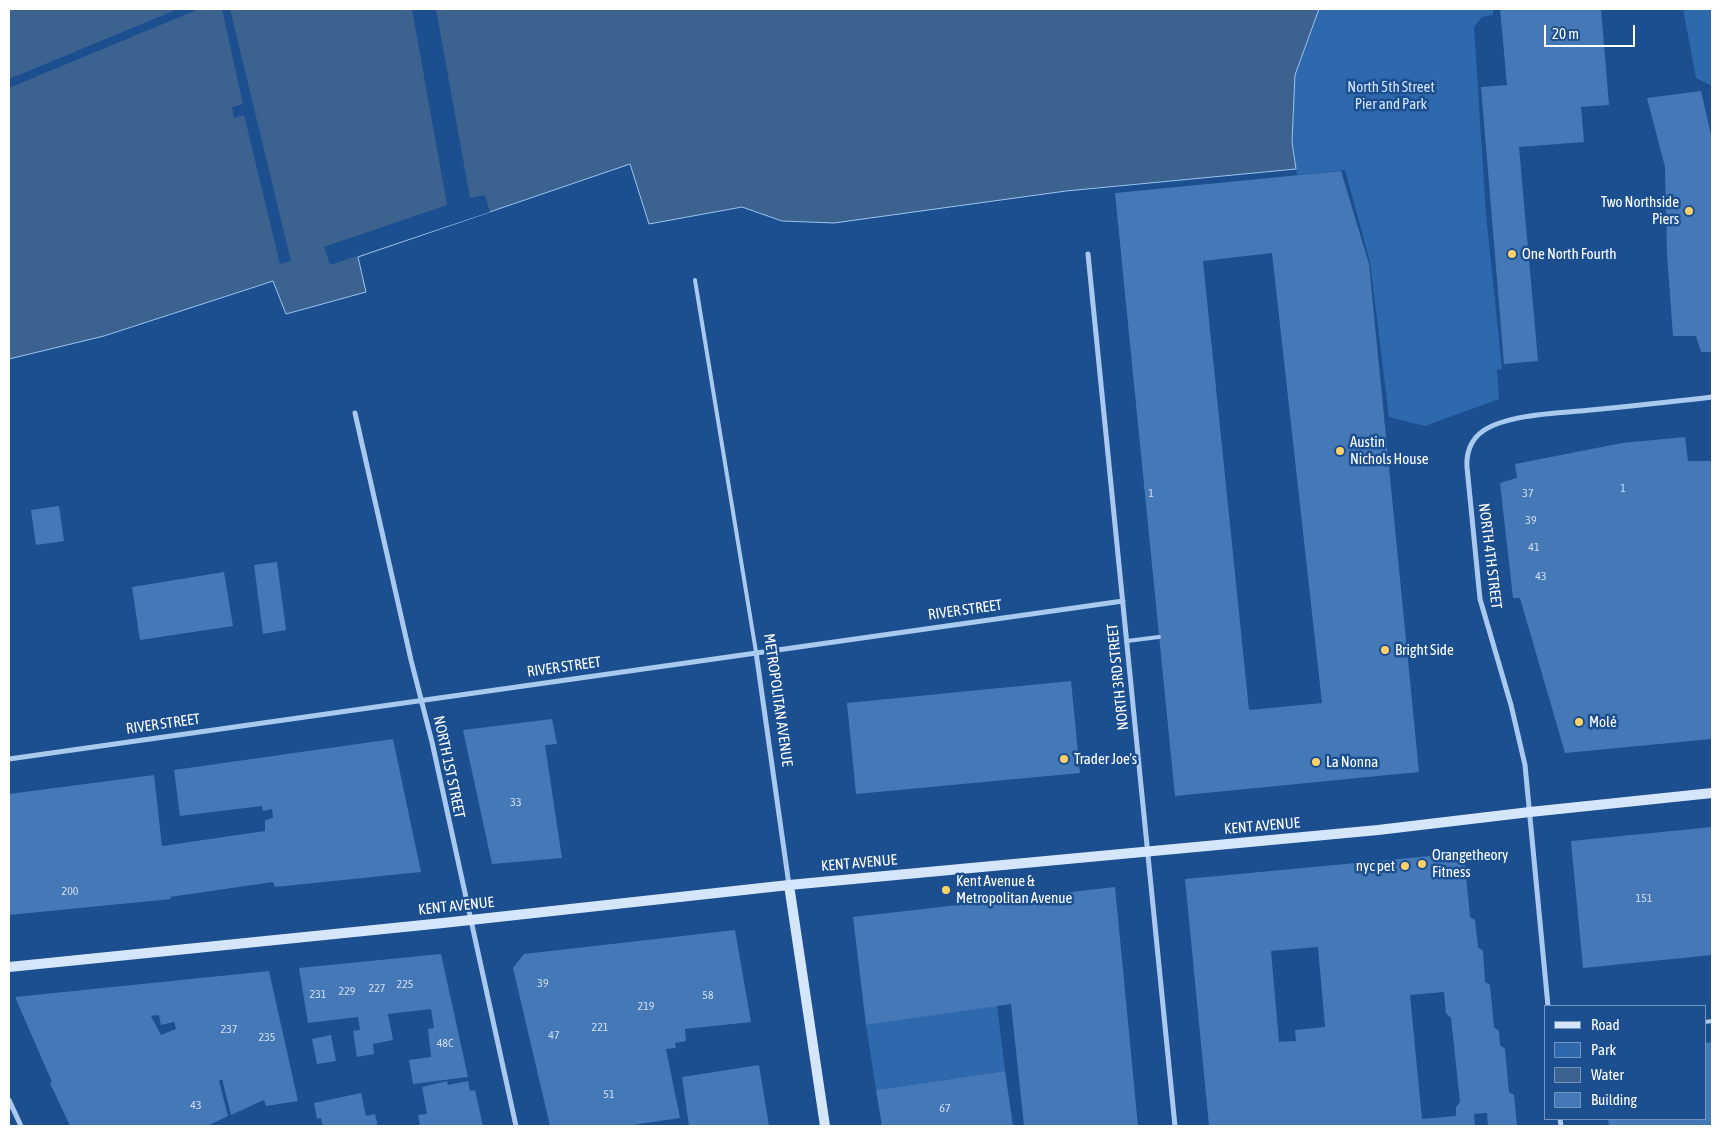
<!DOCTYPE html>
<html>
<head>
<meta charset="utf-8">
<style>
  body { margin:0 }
  #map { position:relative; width:1721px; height:1135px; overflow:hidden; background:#1b4f8f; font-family:"Asap Condensed",sans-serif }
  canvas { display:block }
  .frame { position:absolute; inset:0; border:10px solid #fff; pointer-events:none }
  .legend { position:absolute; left:1544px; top:1005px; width:162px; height:115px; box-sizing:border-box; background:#1b4f8f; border:1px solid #7695bc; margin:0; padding:6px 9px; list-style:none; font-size:15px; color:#fff }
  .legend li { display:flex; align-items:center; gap:10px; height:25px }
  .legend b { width:25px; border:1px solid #7695bc }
  .scale { position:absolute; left:1544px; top:25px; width:91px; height:22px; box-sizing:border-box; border:2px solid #fff; border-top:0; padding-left:6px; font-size:15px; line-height:18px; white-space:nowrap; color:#fff; -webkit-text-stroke:4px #1b4f8f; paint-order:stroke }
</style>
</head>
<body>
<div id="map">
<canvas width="1721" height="1135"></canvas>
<div class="frame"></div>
<ul class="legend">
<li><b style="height:6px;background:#d6e6fa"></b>Road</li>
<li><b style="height:14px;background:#2e69ad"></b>Park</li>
<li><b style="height:14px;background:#3c6290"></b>Water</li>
<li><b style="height:14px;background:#4478b7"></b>Building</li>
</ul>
<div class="scale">20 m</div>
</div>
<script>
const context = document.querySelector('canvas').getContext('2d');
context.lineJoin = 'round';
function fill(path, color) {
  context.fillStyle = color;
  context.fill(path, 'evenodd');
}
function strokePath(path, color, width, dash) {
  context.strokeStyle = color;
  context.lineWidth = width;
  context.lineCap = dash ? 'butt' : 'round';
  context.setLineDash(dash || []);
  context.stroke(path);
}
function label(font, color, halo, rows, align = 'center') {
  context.font = font + ' "Asap Condensed",sans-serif';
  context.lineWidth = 5;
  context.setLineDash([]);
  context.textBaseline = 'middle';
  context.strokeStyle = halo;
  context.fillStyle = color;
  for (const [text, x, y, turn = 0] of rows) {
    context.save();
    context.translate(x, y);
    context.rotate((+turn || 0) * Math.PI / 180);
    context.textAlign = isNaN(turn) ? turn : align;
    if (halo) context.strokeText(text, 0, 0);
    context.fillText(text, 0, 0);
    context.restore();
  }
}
fill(new Path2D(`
  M1319 9H1493V15L1482 17 1474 27 1486 214 1502 369 1497 370 1499 399 1425 426 1389 417 1370 262 1345 170 1297 175 1292 143 1295 75Z
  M1683 9H1712V86L1696 78Z
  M997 1005 1005 1071 876 1090 866 1025Z`), '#2e69ad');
const water = new Path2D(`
  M9 9H1319L1295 75 1292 142 1296 169 1066 191 834 223 782 221 742 207 649 224 630 164 358 257 366 292 286 314 273 281 104 336 9 359Z`);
fill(water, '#3c6290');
strokePath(water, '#9cc4f0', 1);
fill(new Path2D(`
  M178 9H199L9 88V79Z
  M222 9H230L291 261 280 264 244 115 234 118 232 107 243 104Z
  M412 9H436L470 198 485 195 490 212 330 265 324 247 447 205Z`), '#1b4f8f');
fill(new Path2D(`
  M1500 9H1601L1609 105 1581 107 1584 142 1519 147 1538 361 1504 364 1481 87 1507 85Z
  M1701 91 1712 139V352H1701L1696 336H1673L1667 254 1665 167 1647 98Z
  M1341 171 1369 264 1419 772 1175 796 1115 193ZM1272 253 1322 703 1249 710 1203 261Z
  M1685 437 1688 461H1712V739L1565 753 1520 598H1513L1500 483 1517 478 1515 464 1622 443Z
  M59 506 64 541 36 545 31 510Z
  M277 562 286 630 263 634 254 565Z
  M224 572 233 626 140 640 132 587Z
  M1071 681 1080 773 856 794 847 703Z
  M552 719 557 744 545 745 562 858 492 864 463 730Z
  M393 739 421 872 275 887 273 882 170 897 171 899 9 915V794L154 775 162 846 265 831V820L273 818 272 809 263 811 262 806 180 816 174 770Z
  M1712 827V955L1583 968 1571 841Z
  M1452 854 1465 865 1470 917 1475 920 1478 947 1483 951 1485 982 1490 985 1494 1027 1499 1031 1500 1045 1505 1049 1509 1092 1514 1095 1517 1126H1488L1487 1113 1474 1114 1475 1126H1209L1185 879ZM1318 947 1325 1027 1295 1030 1296 1041 1279 1042 1271 951ZM1444 992 1446 1013 1451 1018 1460 1102 1456 1107V1116L1422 1119 1410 995Z
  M1115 887 1138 1126H1024L1011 1004 866 1025 853 917Z
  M735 930 751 1022 685 1029 686 1041 675 1043 676 1048 666 1049 680 1118 626 1126H550L513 968 524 954Z
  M441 954 468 1077 413 1084 409 1060 431 1057 428 1029 434 1028 431 1009 388 1014 393 1040 373 1044 374 1054 357 1057 353 1031 360 1030 358 1017 308 1023 299 968Z
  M269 971 298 1101 266 1106 264 1100 231 1115 222 1079 219 1081 228 1116 207 1126H70L50 1083 52 1082 15 997ZM159 1015 161 1025 174 1022 176 1029 161 1035 151 1016Z
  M331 1035 336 1061 317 1064 312 1039Z
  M1712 1042V1126H1609L1608 1119H1705V1043Z
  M759 1065 769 1126H689L682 1077Z
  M1005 1071 1013 1126H882L876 1090Z
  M447 1081 448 1085 468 1081 470 1091 475 1090 483 1126H420L418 1115 427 1114 422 1087Z
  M361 1093 366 1116 375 1114 378 1126H323L321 1118 317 1119 314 1103Z`), '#4478b7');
strokePath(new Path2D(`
  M695 280 756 652
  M1127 641 1159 637
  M1705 1022 1712 1021`), '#a9c9ee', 4);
strokePath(new Path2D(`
  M1088 254 1175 1126
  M355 413 411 660 432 742 516 1126
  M756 652 789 885
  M9 759 1123 601
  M1548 1006 1525 765 1511 705 1480 599 1467 467C1466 453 1471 439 1483 431 1507 414 1561 413 1591 410 1631 406 1672 402 1712 397
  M9 1100 21 1126
  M1560 1119 1561 1126`), '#a9c9ee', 5);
strokePath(new Path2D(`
  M789 885 825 1126
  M9 967 443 923 789 885 1378 830 1530 812 1712 793`), '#d6e6fa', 10);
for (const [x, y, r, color] of [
  [1689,211,5,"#ffd166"],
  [1512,254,5,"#ffd166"],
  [1340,451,5,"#ffd166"],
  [1385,650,5,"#ffd166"],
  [1579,722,5,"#ffd166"],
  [1064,759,5,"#ffd166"],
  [1316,762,5,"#ffd166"],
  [1422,864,5,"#ffd166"],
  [1405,866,5,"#ffd166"],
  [946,890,5,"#ffd166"]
]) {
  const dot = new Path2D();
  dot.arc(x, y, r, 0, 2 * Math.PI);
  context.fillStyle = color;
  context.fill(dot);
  strokePath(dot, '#1b4f8f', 2);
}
label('12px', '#d0dded', null, [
  ["1",1623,488],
  ["1",1151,493],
  ["37",1528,493],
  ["39",1531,520],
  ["41",1534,547],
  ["43",1541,576],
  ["33",516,802],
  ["200",70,891],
  ["151",1644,898],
  ["39",543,983],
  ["225",405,984],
  ["227",377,988],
  ["229",347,991],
  ["231",318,994],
  ["58",708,995],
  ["219",646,1006],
  ["221",600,1027],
  ["237",229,1029],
  ["47",554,1035],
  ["235",267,1037],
  ["48C",445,1043],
  ["51",609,1094],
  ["43",196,1105],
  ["67",945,1108]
]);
label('15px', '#cfe3fa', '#1b4f8f', [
  ["North 5th Street",1391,87],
  ["Pier and Park",1391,104]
]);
label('15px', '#fff', '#1b4f8f', [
  ["Two Northside",1679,202,"right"],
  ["Piers",1679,219,"right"],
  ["One North Fourth",1522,254],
  ["Austin",1350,442],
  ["Nichols House",1350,459],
  ["Bright Side",1395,650],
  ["Molé",1589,722],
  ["Trader Joe's",1074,759],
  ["La Nonna",1326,762],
  ["Orangetheory",1432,855],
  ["Fitness",1432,872],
  ["nyc pet",1395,866,"right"],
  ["Kent Avenue &",956,881],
  ["Metropolitan Avenue",956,898]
], 'left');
label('15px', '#fff', '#1b4f8f', [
  ["NORTH 4TH STREET",1490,556,83],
  ["RIVER STREET",965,610,-8],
  ["RIVER STREET",564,667,-8],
  ["NORTH 3RD STREET",1118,677,-96],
  ["METROPOLITAN AVENUE",778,700,82],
  ["RIVER STREET",163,724,-8],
  ["NORTH 1ST STREET",449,767,78],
  ["KENT AVENUE",1262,826,-5],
  ["KENT AVENUE",859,863,-5],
  ["KENT AVENUE",456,906,-6]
]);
</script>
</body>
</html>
